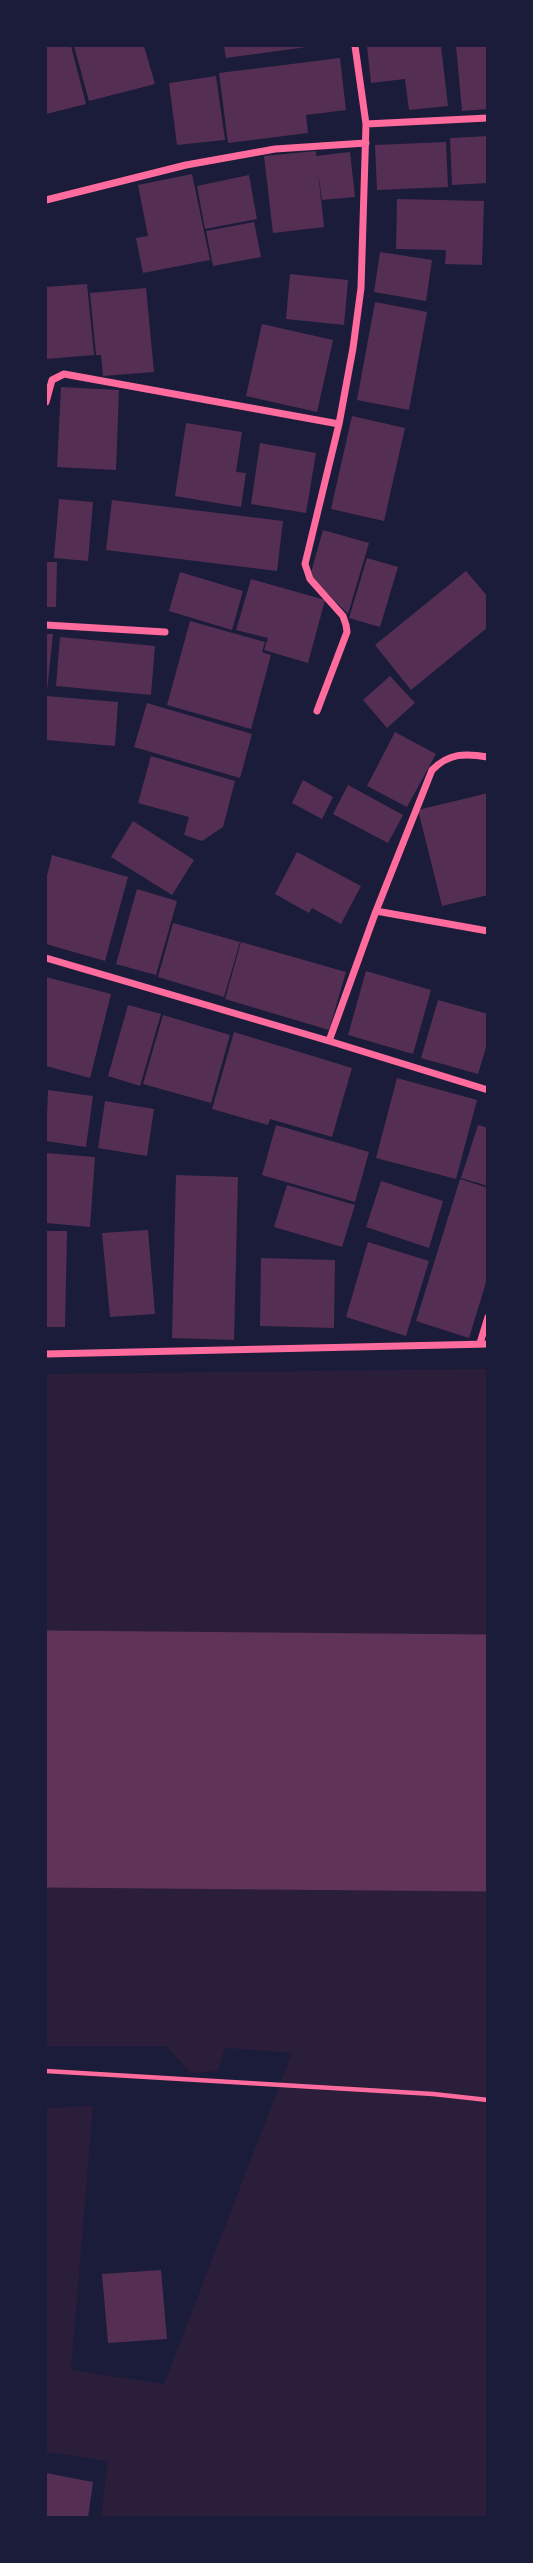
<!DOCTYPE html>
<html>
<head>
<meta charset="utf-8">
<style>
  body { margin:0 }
  #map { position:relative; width:533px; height:2563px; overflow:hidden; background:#1b1b3a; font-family:"Exo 2",sans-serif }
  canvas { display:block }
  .frame { position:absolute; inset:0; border:47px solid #1b1b3a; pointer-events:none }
</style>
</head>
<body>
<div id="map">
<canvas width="533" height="2563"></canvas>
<div class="frame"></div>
</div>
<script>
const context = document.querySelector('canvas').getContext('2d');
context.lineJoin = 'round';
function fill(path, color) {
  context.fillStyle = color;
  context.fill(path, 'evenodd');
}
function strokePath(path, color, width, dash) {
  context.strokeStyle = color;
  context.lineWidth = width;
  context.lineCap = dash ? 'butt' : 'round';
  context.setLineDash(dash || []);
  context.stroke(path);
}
fill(new Path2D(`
  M487 1369V1695L46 1691V1374Z
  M46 1825 487 1829V2517H101L108 2461 46 2452V2108L93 2106 71 2370 164 2384 292 2053 225 2048 218 2071 191 2073 166 2046H46Z`), '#2a1e3b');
strokePath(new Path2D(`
  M46 1759 488 1763`), '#603358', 257);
fill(new Path2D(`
  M46 46H71L86 104 46 114Z
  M74 46H144L155 84 89 101Z
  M224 46H307V47L226 58Z
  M367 46H441L448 106 409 110 405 79 371 83Z
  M456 46H488V109L462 111Z
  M340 58 346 110 306 115 308 133 228 143 219 73Z
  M216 76 225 140 177 145 169 83Z
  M488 136V183L452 185 450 138Z
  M446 142 448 187 377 190 375 145Z
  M316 151V156L350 152 355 197 322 200 318 172 324 227 273 233 264 156Z
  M192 174 210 260 143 273 136 238 148 236 138 185Z
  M249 175 257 219 205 229 197 186Z
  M397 199 484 201 482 265 445 264 446 250 396 249Z
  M254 222 261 257 213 266 206 231Z
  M380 252 432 260 426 301 374 292Z
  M290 274 348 280 344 325 286 319Z
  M87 284 94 355 46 359V287Z
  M146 288 154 372 103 376 101 355H96L90 293Z
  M375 302 427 312 409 410 357 400Z
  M262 324 333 340 317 412 246 396Z
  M61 387 119 390 116 470 57 467Z
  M352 416 405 428 384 521 331 509Z
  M186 423 242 432 236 472 246 473 241 507 175 496Z
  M260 443 316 453 306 513 251 504Z
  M59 499 93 502 88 561 54 558Z
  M112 500 283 521 277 571 106 550Z
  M323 530 369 543 348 614 310 576Z
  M367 558 398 567 380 627 349 618Z
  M46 562H57L56 607H46Z
  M466 571 488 597V627L411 690 375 645Z
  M180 572 243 591 232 630 169 611Z
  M251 579 325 600 308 663 264 650 268 638 236 630Z
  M190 621 265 642 262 652 271 655 251 729 167 705Z
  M46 634H53L47 691H46Z
  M60 637 155 646 151 695 56 686Z
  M390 676 415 703 387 728 363 700Z
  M46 696 118 702 115 746 46 740Z
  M147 703 252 734 240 778 134 747Z
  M395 732 436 754 407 807 367 786Z
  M151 756 235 781 223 827 202 841 184 835 189 817 138 803Z
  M303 780 333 797 322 819 292 803Z
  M348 785 403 815 388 843 333 814Z
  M488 793V895L442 906 418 810Z
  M133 821 194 860 172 895 111 857Z
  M297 852 361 886 341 924 312 908 309 913 275 894Z
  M52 855 128 877 105 961 46 944V880Z
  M137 889 177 901 156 975 116 964Z
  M173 923 240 942 224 997 158 977Z
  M241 942 346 972 329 1030 225 999Z
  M366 971 431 990 413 1054 348 1035Z
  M46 977 111 994 90 1078 46 1066Z
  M438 1000 488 1014V1041L478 1074 421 1058Z
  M128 1005 161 1014 140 1086 108 1076Z
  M163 1015 230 1035 211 1103 143 1084Z
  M234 1032 352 1068 332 1137 270 1119 268 1125 212 1109Z
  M397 1078 477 1100 456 1179 376 1158Z
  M48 1090 93 1096 86 1147 46 1141Z
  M105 1101 154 1109 147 1156 98 1148Z
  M276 1125 369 1152 355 1202 262 1175Z
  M478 1125 488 1128V1186L461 1178Z
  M46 1153 95 1157 90 1227 46 1223Z
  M176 1175 238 1177 234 1340 172 1338Z
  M460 1179 488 1188V1276L469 1338 416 1321Z
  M381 1181 443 1201 429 1248 366 1227Z
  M287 1185 355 1205 342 1247 274 1227Z
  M148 1230 155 1314 110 1317 102 1233Z
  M46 1231H67L65 1327H46Z
  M368 1242 429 1261 406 1336 346 1317Z
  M261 1258 335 1260 334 1328 260 1326Z
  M161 2270 167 2339 108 2343 102 2274Z
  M46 2473 93 2482 88 2518H46Z`), '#542f53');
strokePath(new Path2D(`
  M46 2071 433 2094 488 2100`), '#ff6b9d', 4.5);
strokePath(new Path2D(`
  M366 124 488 118
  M46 200 186 165 275 149 366 143
  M46 402 52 380 64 374 339 424
  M46 625 165 632
  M317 711 347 632 346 625 343 616 310 579 305 564 339 424 353 348 361 288 366 124 355 46
  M376 911 488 931
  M46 958 329 1041 488 1090
  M329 1041 376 911 432 770C449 753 465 753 488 757
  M480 1343 488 1317
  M46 1354 488 1344`), '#ff6b9d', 7);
</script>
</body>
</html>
